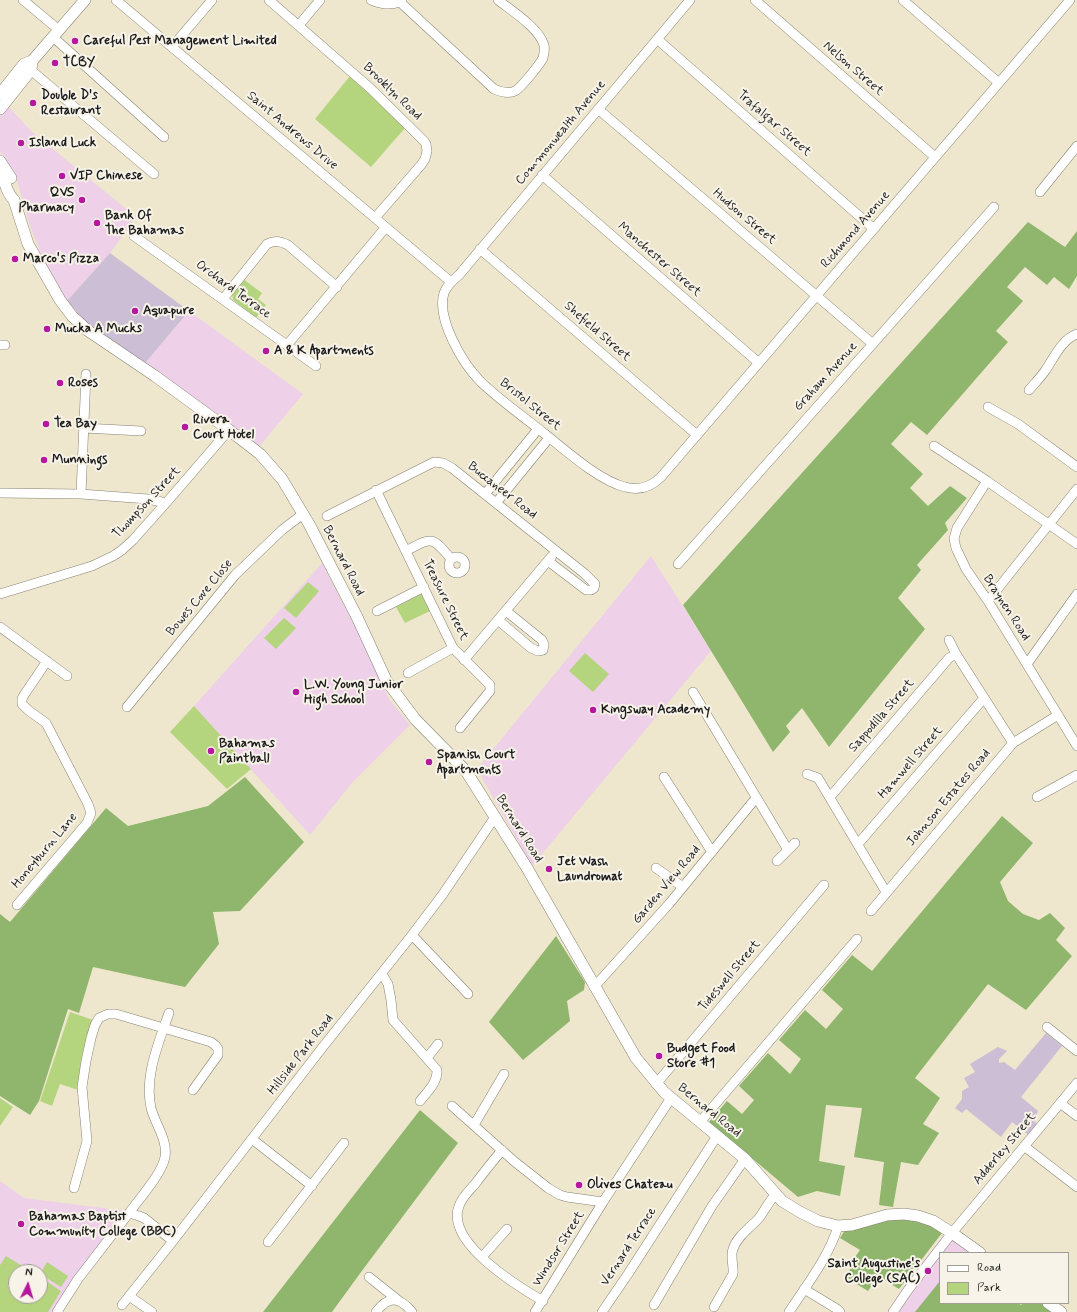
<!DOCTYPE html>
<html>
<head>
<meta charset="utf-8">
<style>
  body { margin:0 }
  #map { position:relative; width:1077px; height:1312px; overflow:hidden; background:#eee7cd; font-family:Mynerve,sans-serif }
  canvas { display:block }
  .legend { position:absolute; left:939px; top:1252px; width:130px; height:52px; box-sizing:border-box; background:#f7f3e8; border:1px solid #9f9d96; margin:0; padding:5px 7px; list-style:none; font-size:12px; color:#1c1c1c }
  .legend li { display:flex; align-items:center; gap:8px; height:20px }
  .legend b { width:20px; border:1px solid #9f9d96 }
  .north { position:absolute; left:8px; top:1264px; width:40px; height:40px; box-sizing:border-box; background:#f7f3e8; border:1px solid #9f9d96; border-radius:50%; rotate:5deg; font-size:11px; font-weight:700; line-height:16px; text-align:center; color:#1c1c1c }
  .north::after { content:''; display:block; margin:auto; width:14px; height:18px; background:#b5179e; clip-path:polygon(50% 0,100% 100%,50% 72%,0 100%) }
</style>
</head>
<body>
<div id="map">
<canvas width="1077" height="1312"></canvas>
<ul class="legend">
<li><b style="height:5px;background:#fff"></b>Road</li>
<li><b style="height:11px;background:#b4d57d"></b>Park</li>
</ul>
<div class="north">N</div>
</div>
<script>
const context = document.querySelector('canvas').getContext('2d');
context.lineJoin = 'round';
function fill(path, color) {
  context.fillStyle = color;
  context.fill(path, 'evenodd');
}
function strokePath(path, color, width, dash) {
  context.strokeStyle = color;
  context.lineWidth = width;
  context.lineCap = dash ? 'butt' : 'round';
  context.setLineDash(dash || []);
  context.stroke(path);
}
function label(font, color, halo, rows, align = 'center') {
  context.font = font + ' Mynerve,sans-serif';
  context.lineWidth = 4;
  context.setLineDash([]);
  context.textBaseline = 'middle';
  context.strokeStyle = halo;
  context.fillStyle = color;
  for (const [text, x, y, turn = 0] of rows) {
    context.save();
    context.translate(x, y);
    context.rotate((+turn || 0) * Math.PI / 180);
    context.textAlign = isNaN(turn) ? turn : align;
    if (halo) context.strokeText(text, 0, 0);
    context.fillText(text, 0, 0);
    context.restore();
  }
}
fill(new Path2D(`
  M8 106 31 131 136 217 110 253 67 301 42 257 29 223 15 174 5 158 0 152V116Z
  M189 311 303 394 259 447 145 363Z
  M651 556 711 651 532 866 477 769Z
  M322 563 364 644 389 699 410 725 352 783 310 835 194 706Z
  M0 1181 24 1198 126 1211 53 1312H0ZM16 1272H40V1296H16Z
  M945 1233 971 1253H940V1303L943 1312H888L902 1289Z`), '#eed0e8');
fill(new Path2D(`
  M110 253 189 311 145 363 89 325 67 301Z
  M1046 1033 1062 1046 1021 1097 1038 1111 1034 1121 1038 1125 1030 1136 1012 1122 1001 1137 966 1109 962 1113 955 1108 962 1099V1091L969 1087 964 1078 975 1072 970 1064 998 1047 1007 1051 999 1059V1063L1004 1062 1015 1070Z`), '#ccbed4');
fill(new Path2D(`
  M350 76 405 128 371 167 315 119Z
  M243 279 262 293 258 299 266 305 256 318 233 300 232 293Z
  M308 582 319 591 296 618 284 608Z
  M421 594 430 611 405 623 396 607Z
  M284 618 296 628 276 649 264 638Z
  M585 653 609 674 593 692 569 671Z
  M194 706 251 769 227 789 170 732Z
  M70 1012 93 1020C84 1042 79 1066 78 1090L60 1084 52 1106 40 1101Z
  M0 1098 13 1107 0 1126Z
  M6 1256 32 1272H16V1296H40V1277L61 1291 48 1312H0V1265Z
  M47 1262 68 1276 61 1287 40 1274Z`), '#b4d57d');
fill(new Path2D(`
  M1028 222 1065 247 1077 231V276L1069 289 1054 277 1047 285 1025 267 1007 287 1023 301 996 331 1008 342 927 435 911 422 891 444 923 474 910 488 928 506 950 486 967 498 945 523 948 530 917 565 921 570 898 598 925 629 829 747 802 708 786 726 790 732 773 752 683 605Z
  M245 777 304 842 240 911 213 912 219 944 185 987 93 967 79 1013 68 1009 39 1101 30 1115 0 1096V914L10 922 106 808 128 826 208 806Z
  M1002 816 1033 843 1000 882 1008 901 1023 914 1039 920 1050 913 1065 928 1056 940 1072 956 1026 1010 988 984 915 1078 940 1098 923 1124 939 1133 918 1165 901 1162 893 1207 879 1205 884 1162 854 1157 862 1108 826 1105 819 1161 845 1166 840 1196 817 1191 798 1197 709 1122 727 1101 742 1114 754 1100 739 1086 768 1053 790 1074 801 1059 779 1040 805 1010 826 1029 843 1009 822 990 852 955 872 971Z
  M556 936 585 982 584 990 567 1001 570 1021 523 1060 489 1022Z
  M420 1110 458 1143 364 1268 332 1312H263Z
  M911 1219 927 1223 942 1233 899 1289 878 1276 868 1291 845 1277 855 1262 853 1260 860 1250 840 1238 845 1230 886 1220Z
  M940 1281V1303H1018L1021 1305 1023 1303H1041L1053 1312H915Z`), '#8fb66c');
const minor = new Path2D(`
  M23 0 59 30
  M116 0 451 282
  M269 0 370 88 424 141 426 144 427 151 425 159 421 165 375 218
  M371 0C381 4 393 7 402 0
  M690 0 459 275C453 280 447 285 444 293 436 319 463 364 481 382 501 401 524 417 545 434 566 451 600 481 625 487 639 491 651 487 661 477L1070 0
  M755 0 935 157
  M903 0 999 83
  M400 2 494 89C501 92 509 94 515 91 521 88 540 64 543 58 544 54 545 49 544 45 539 28 512 11 498 0
  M299 25 320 0
  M53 37 164 137
  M657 39 874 229
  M172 47 212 0
  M26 66 154 174
  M598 109 873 344
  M542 175 759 363
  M1040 192 1077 146
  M134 236 316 366
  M480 249 697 435
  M223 299 267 244C275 240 280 241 288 245L337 287
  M0 345H5
  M287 345 386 227
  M1029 390C1034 384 1040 378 1045 371 1054 358 1061 340 1077 334
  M988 407 1018 424 1077 467
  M84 428 141 431
  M934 446 987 481 1077 544
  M987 481 957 528 954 539 956 548 966 569 988 601 1077 746
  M376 490 453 648 490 685V691L460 728
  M0 493 81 494 148 499 166 503
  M81 494 86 374
  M485 494 538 429
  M496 503 549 438
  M327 516 434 462 443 463 452 468 585 574 595 584 594 588 591 590H586L548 561
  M406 551C432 537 432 536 451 559
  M449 565a8 8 0 1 1 16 0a8 8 0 1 1-16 0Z
  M678 564 994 207
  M0 594 92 566 113 556 122 550 133 540 166 503 229 430
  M988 601 1077 489
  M377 611 424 587
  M498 620 531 648 538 651 543 650 544 645 542 640 506 611
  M0 627 67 676
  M949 640 956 654 1013 743
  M464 660 552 556
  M1027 664 1077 594
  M408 673 453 648
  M693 692 788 850
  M127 707 235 575 282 530 303 514
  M807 774 818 778 886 892
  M664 777 712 852
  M830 797 949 658 956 654
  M1037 797 1077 775
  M858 844 984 698
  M777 861 795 843
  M656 868 683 887
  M17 905 87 823 91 813 88 804 46 723 28 710 22 704V699L24 695 47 661
  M871 911 1013 743 1058 715
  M412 935 468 994
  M382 974 388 984 391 1000 393 1020 437 1070C438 1082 427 1092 420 1101
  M594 987 669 904 756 798
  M1047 1027 1077 1051
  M427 1058 438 1044
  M656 1084 824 885
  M1060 1103 1077 1116
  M452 1106 515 1162 548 1188 560 1195 567 1197 603 1202
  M700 1122 857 939
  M474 1125 504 1074
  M252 1139 312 1186
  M1024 1146 1077 1187
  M502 1150C493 1161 484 1172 475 1184 469 1191 462 1197 459 1206 445 1242 517 1286 543 1301
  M74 1188 87 1141 82 1087 86 1061 91 1038 95 1025 99 1018 108 1014H116L211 1042 216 1046 218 1049V1055L193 1090
  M129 1213C139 1199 162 1174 165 1157 168 1140 155 1124 151 1108 144 1076 159 1042 169 1013
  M268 1242 344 1143
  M482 1257 507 1229
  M369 1277 399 1301
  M804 1289 837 1309 840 1312
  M129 1296 152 1312
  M122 1305 173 1241 322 1048 412 935 443 894 495 817
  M654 1305 712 1206 745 1159
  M714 1307 733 1274C734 1266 730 1256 733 1249 737 1236 751 1227 759 1218 765 1210 769 1201 776 1194
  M57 1312 78 1279 129 1213 139 1216 144 1218 173 1241
  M376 1312C388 1296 399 1296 412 1312
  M535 1312 603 1202 671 1098
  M602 1312 628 1274 717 1136
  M789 1312C806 1286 830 1255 838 1226
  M893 1312 908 1290 952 1233 1077 1083`);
const major = new Path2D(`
  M0 94 24 64 32 61 85 0
  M0 109 31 70 32 61
  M0 161 11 178
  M0 173C6 182 6 193 14 200L28 244 60 300 72 316 87 330 155 376 229 430 260 454 282 479 309 524 357 617 386 680 415 719 466 771 527 868 636 1058 664 1092 745 1159 782 1201 800 1212 818 1221 838 1226 852 1225 887 1215 904 1214 918 1216 933 1221 952 1233 980 1253
  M1048 1303 1061 1312`);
strokePath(minor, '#858274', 10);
strokePath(major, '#858274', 12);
strokePath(minor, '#fff', 9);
strokePath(major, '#fff', 11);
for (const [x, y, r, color] of [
  [75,41,4,"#b5179e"],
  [55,63,4,"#b5179e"],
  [33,103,4,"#b5179e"],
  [21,143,4,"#b5179e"],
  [62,176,4,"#b5179e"],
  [82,200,4,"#b5179e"],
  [97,223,4,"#b5179e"],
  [15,259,4,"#b5179e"],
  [135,311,4,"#b5179e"],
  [47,329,4,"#b5179e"],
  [266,351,4,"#b5179e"],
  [60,383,4,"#b5179e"],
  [46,424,4,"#b5179e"],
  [185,427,4,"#b5179e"],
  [44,460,4,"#b5179e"],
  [296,692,4,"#b5179e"],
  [593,710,4,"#b5179e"],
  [211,751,4,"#b5179e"],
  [429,762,4,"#b5179e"],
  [549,869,4,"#b5179e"],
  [659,1056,4,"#b5179e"],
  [579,1185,4,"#b5179e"],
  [21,1224,4,"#b5179e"],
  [928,1271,4,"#b5179e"]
]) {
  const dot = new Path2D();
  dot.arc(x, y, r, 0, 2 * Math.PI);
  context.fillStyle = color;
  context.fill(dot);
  strokePath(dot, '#f7f3e8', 1.5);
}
label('bold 13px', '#1c1c1c', '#f7f3e8', [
  ["Careful Pest Management Limited",83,41],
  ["TCBY",63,63],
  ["Double D's",41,96],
  ["Restaurant",41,111],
  ["Island Luck",29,143],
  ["VIP Chinese",70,176],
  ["QVS",74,193,"right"],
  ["Pharmacy",74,208,"right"],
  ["Bank Of",105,216],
  ["The Bahamas",105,231],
  ["Marco's Pizza",23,259],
  ["Aquapure",143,311],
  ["Mucka A Mucks",55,329],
  ["A & K Apartments",274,351],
  ["Roses",68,383],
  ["Rivera",193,420],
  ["Court Hotel",193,435],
  ["Tea Bay",54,424],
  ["Munnings",52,460],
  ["L.W. Young Junior",304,685],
  ["High School",304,700],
  ["Kingsway Academy",601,710],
  ["Bahamas",219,744],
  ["Paintball",219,759],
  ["Spanish Court",437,755],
  ["Apartments",437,770],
  ["Jet Wash",557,862],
  ["Laundromat",557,877],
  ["Budget Food",667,1049],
  ["Store #1",667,1064],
  ["Olives Chateau",587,1185],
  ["Bahamas Baptist",29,1217],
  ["Community College (BBC)",29,1232],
  ["Saint Augustine's",920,1264,"right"],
  ["College (SAC)",920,1279,"right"]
], 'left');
label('13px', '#1c1c1c', '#f7f3e8', [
  ["Nelson Street",853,69,41],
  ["Brooklyn Road",392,92,44],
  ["Trafalgar Street",774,124,41],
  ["Saint Andrews Drive",292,131,40],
  ["Commonwealth Avenue",561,133,-50],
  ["Hudson Street",744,217,40],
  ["Richmond Avenue",856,230,-49],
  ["Manchester Street",659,260,41],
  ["Orchard Terrace",233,290,36],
  ["Shefield Street",597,332,41],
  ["Graham Avenue",826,377,-48],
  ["Bristol Street",530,405,39],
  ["Buccaneer Road",502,491,38],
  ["Thompson Street",147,503,-47],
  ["Bernard Road",343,561,63],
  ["Bowes Cove Close",200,598,-50],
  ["Treasure Street",445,600,64],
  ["Braynen Road",1006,608,57],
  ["Sappodilla Street",882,716,-49],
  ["Hamwell Street",911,763,-49],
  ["Johnson Estates Road",949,798,-50],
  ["Bernard Road",519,829,58],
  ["Honeyburn Lane",45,851,-50],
  ["Garden View Road",667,885,-50],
  ["Tideswell Street",730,976,-50],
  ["Hillside Park Road",301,1055,-52],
  ["Bernard Road",709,1111,39],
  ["Adderley Street",1005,1149,-50],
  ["Vernard Terrace",629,1247,-57],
  ["Windsor Street",559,1249,-58]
]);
</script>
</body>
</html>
